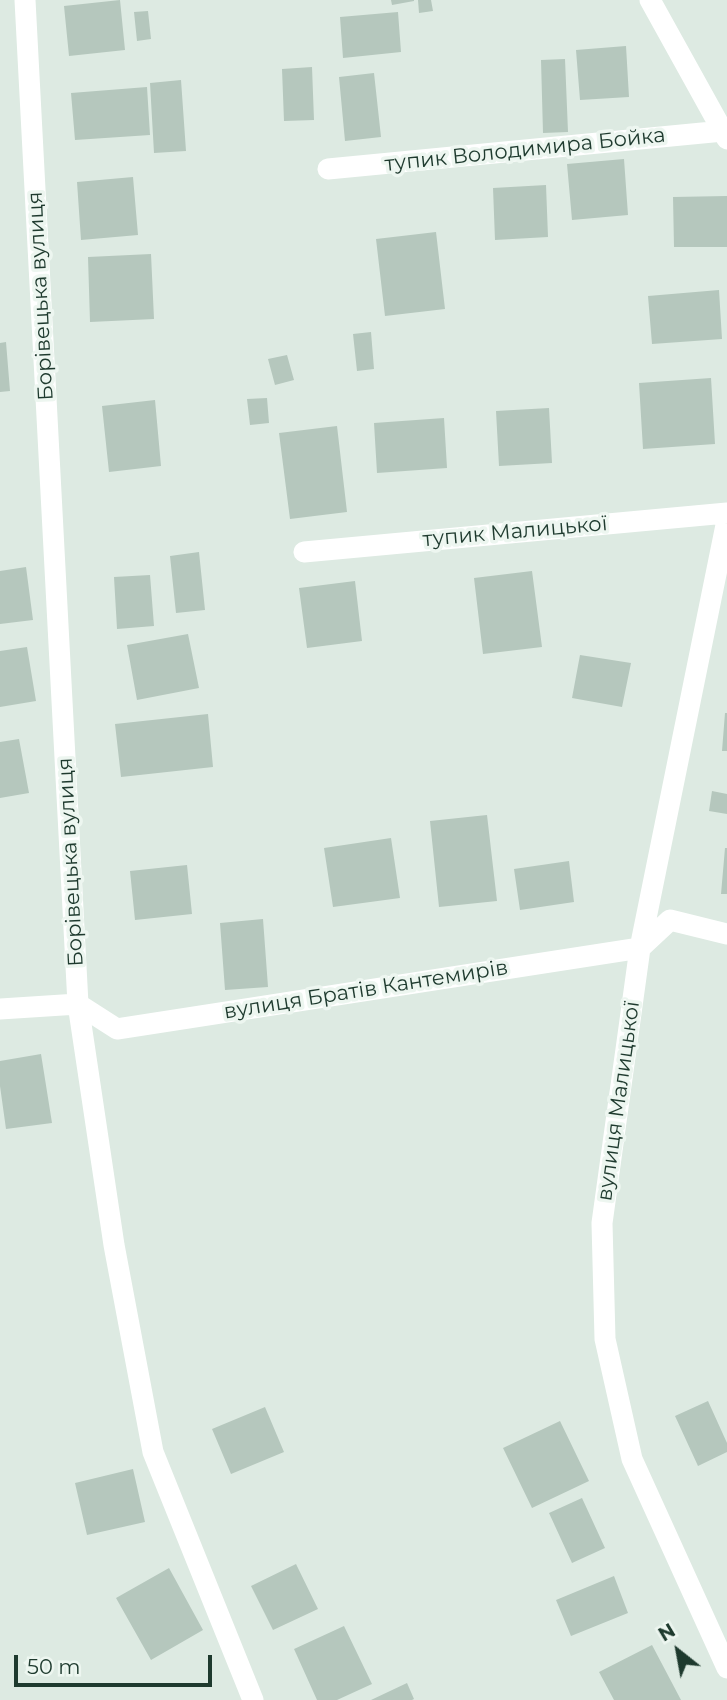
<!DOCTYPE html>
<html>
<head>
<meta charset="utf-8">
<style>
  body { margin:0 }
  #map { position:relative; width:727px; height:1700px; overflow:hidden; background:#ddeae2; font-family:Montserrat,sans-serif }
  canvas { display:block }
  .north { position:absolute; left:643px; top:1616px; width:70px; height:70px; -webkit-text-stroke:5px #edf6f0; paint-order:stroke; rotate:329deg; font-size:19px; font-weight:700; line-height:28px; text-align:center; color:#1e3a2e }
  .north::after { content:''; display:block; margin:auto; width:24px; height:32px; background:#1e3a2e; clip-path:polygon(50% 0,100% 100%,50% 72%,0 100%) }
  .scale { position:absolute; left:14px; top:1655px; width:198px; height:32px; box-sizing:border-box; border:4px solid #1e3a2e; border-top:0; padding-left:9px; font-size:21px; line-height:24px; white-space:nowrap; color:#1e3a2e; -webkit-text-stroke:5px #edf6f0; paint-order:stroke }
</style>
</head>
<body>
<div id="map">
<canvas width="727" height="1700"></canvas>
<div class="north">N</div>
<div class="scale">50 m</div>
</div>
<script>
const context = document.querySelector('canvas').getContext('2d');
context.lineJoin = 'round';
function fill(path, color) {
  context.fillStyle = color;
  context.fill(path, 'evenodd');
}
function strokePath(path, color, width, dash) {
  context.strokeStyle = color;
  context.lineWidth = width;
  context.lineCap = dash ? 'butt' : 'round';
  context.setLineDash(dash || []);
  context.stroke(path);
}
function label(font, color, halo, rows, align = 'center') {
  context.font = font + ' Montserrat,sans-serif';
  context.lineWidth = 7;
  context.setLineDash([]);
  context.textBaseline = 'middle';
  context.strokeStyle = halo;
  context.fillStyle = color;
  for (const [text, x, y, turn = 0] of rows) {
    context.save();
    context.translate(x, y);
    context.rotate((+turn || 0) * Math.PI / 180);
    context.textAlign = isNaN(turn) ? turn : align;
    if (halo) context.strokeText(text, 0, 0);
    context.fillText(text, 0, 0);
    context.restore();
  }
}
fill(new Path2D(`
  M120 0 125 50 69 56 64 6Z
  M391 0H414V1L392 5Z
  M418 0H431L433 11 419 13Z
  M148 11 151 39 137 41 134 12Z
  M398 12 401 52 343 58 340 17Z
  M626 46 629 97 580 100 576 50Z
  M565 59 568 132 543 133 541 60Z
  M312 67 314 120 284 121 282 69Z
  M374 73 381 137 345 141 339 77Z
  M181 80 186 151 154 153 150 83Z
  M147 87 150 135 75 140 71 93Z
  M624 159 628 215 572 220 567 164Z
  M133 177 138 235 81 240 77 182Z
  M546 185 548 237 495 240 493 188Z
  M727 196V247H674L673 197Z
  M436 232 445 309 385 316 376 239Z
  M151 254 154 319 90 322 88 257Z
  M719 290 722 339 652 344 648 296Z
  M371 332 374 369 357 371 353 334Z
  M6 342 10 391 0 392V343Z
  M287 355 294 380 275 385 268 359Z
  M711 378 715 444 643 449 639 383Z
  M267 398 269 423 250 425 247 399Z
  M155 400 161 466 109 472 102 406Z
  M549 408 552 463 499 466 496 411Z
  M444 418 447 468 377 473 374 423Z
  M337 426 347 512 290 519 279 433Z
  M199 552 205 610 176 613 170 556Z
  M26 567 33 620 0 624V571Z
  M532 571 542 647 483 654 474 578Z
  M150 575 154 626 117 629 114 577Z
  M355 581 362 641 307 648 299 588Z
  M188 634 199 688 137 700 127 645Z
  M27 647 36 701 0 707V651Z
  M580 655 631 663 622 707 572 698Z
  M725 713H727V751H722Z
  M208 714 213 767 121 777 115 724Z
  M19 739 29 793 0 798V742Z
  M712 791 727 794V814L709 811Z
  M487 815 497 901 439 907 430 821Z
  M391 838 400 898 333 907 324 848Z
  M725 848H727V894H721Z
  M569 861 574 902 520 910 514 869Z
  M187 865 192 914 135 920 130 871Z
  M263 919 268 987 225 990 220 923Z
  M41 1054 52 1123 6 1129 0 1086V1061Z
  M708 1401 727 1443V1452L698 1466 675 1416Z
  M265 1407 284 1452 231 1474 212 1429Z
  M560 1421 589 1481 532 1508 503 1448Z
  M133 1469 145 1522 87 1535 75 1483Z
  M582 1498 605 1548 572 1563 549 1513Z
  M296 1564 318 1609 273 1630 251 1586Z
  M169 1568 203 1630 151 1660 116 1598Z
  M614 1576 628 1613 571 1636 556 1600Z
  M344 1626 372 1684 337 1700H317L294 1649Z
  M652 1645 681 1700H614L599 1672Z
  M407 1683 414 1699 412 1700H371Z`), '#b5c7bd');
strokePath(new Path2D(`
  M25 0 78 1004 114 1245 153 1452 253 1700
  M650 0 727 139
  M328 169 723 131
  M727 520 640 948 602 1223 605 1339 632 1459 727 1668
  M304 552 727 513
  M0 1009 78 1004 117 1029 640 948 670 920 727 934`), '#fff', 21);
label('21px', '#1e3a2e', '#edf6f0', [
  ["тупик Володимира Бойка",525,150,-6],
  ["Борівецька вулиця",41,296,-93],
  ["тупик Малицької",515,532,-5],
  ["Борівецька вулиця",71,862,-93],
  ["вулиця Братів Кантемирів",366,990,-9],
  ["вулиця Малицької",619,1101,-82]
]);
</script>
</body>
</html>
